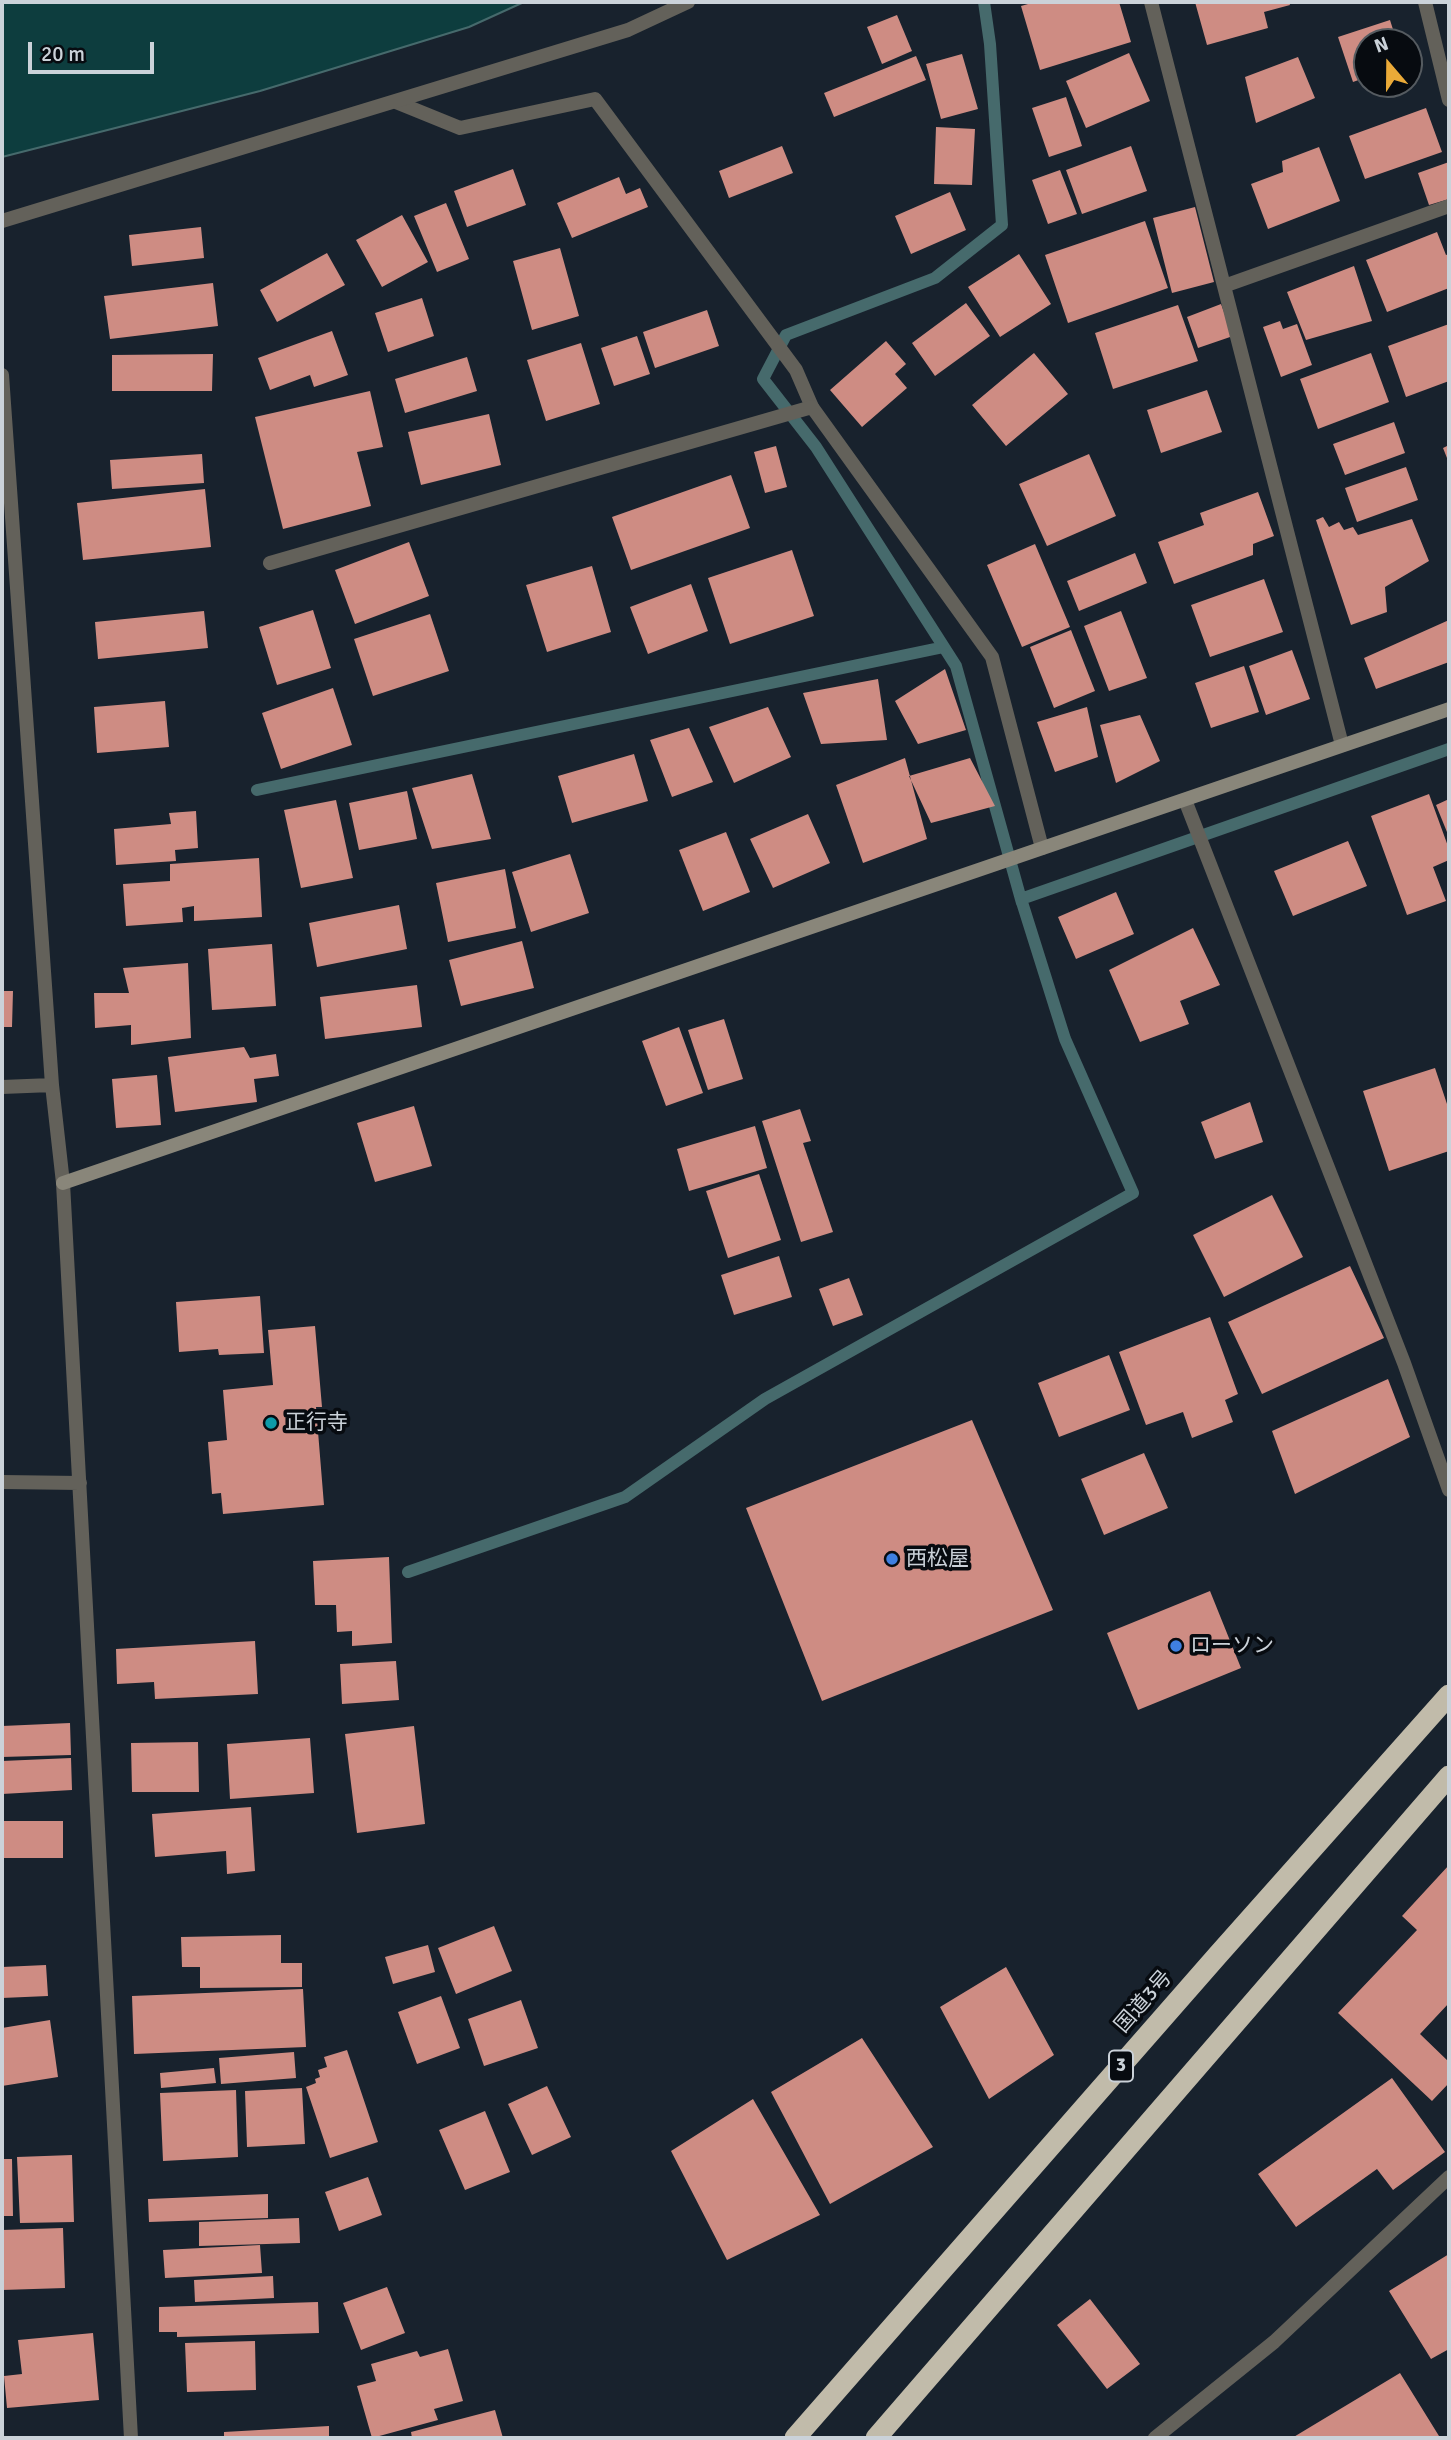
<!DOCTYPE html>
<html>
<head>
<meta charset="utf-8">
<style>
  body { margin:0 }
  #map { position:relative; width:1451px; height:2440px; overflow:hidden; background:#18222d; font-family:Signika,sans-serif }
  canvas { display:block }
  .frame { position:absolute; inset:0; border:4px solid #cbd2d9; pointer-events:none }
  .north { position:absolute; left:1353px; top:28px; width:70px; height:70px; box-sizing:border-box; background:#070b10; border:2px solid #555b60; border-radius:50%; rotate:340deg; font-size:19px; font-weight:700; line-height:28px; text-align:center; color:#cbd2d9 }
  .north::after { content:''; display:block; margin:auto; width:24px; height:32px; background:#eaaa38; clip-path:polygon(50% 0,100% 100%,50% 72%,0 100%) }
  .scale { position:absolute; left:28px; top:42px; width:126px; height:32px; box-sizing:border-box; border:4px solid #cbd2d9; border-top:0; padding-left:9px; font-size:21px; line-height:24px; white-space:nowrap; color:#cbd2d9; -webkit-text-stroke:5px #070b10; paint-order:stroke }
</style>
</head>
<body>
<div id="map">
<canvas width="1451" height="2440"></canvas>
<div class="frame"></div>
<div class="north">N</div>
<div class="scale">20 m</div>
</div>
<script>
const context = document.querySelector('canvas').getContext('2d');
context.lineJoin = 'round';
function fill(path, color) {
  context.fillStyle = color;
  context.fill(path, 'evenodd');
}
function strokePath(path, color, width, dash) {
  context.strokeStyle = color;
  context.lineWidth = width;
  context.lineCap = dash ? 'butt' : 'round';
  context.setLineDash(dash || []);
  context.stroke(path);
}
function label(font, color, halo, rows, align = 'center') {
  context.font = font + ' Signika,"Noto Sans JP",sans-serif';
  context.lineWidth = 7;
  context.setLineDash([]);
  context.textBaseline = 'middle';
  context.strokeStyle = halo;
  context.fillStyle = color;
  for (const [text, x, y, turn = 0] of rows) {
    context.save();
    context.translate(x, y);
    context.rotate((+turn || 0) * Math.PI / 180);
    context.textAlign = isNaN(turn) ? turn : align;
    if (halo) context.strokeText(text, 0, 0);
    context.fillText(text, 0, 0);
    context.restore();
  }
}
const water = new Path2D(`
  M2 2H524L469 27 260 91 2 157Z`);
fill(water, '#0d3d3e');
strokePath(water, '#466a6c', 2);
strokePath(new Path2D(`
  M984 2 990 44 1002 225 935 278 786 335 763 379 816 447 956 666 1022 903
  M257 790 944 647
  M408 1572 625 1497 765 1399 1133 1193 1065 1039 1021 899 1449 749`), '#466a6c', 12);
fill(new Path2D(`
  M1035 2H1119L1131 42 1040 70 1021 6Z
  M1195 2H1289L1290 5 1264 12 1268 28 1207 45Z
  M897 15 912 51 882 64 867 27Z
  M1390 20 1397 42H1367V77L1353 82 1338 37Z
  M1129 53 1150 101 1086 128 1066 81Z
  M962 54 978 109 941 119 926 64Z
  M916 56 926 80 834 117 824 93Z
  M1298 57 1315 98 1256 123 1245 77Z
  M1066 97 1082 146 1049 157 1032 108Z
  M1426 108 1442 152 1365 179 1349 136Z
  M936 127 975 129 972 185 934 184Z
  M782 146 793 173 729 198 719 171Z
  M1131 146 1147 191 1082 214 1066 170Z
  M1319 147 1340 201 1268 229 1251 184 1283 172 1282 161Z
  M1449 162V199L1429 205 1418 173Z
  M513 169 526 205 467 227 454 191Z
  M1060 170 1077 214 1048 224 1032 180Z
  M619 177 626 194 640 188 648 207 572 238 557 203Z
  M950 192 966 230 911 254 895 216Z
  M446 203 469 259 437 272 414 216Z
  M1195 207 1214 282 1172 293 1153 218Z
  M402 215 428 262 382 287 356 240Z
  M1145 221 1168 288 1068 323 1045 255Z
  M201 227 204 258 132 266 129 235Z
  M1437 232 1446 255 1449 254V288L1387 312 1366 260Z
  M560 248 579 316 532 330 513 261Z
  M327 253 345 285 277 322 260 290Z
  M1019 254 1051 304 1000 337 968 287Z
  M1354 266 1372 321 1306 340 1287 292Z
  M213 283 218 326 110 339 104 296Z
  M422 298 434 336 388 352 375 313Z
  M966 303 990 336 935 376 912 343Z
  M1221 304 1233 336 1198 348 1187 317Z
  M1178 305 1198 361 1113 389 1095 333Z
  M707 310 719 346 655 368 643 332Z
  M1280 321 1283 329 1297 324 1312 365 1281 377 1263 327Z
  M1449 324V381L1406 397 1388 346Z
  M332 331 348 375 314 387 310 375 270 390 258 358Z
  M637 336 650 374 614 386 601 348Z
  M886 341 906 364 895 374 907 388 862 427 830 390Z
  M581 343 600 404 546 421 527 360Z
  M1034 353 1068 394 1006 446 972 405Z
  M1371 353 1389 402 1318 429 1300 379Z
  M213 354 212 391H112V355Z
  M467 357 477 391 405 413 395 379Z
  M1207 390 1222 432 1161 453 1147 410Z
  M370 391 383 447 357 452 371 506 283 529 255 417Z
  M489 414 501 465 421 485 408 432Z
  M1394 422 1405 453 1345 475 1333 444Z
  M1449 445V463L1443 448Z
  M776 446 787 487 765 493 754 452Z
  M202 454 204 483 112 489 110 460Z
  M1089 454 1116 516 1047 546 1019 484Z
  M1406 467 1418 500 1357 522 1345 488Z
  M731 475 750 528 631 570 612 517Z
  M205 489 211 547 83 560 77 503Z
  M1258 492 1274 536 1253 544V555L1174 584 1158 542 1204 525 1200 513Z
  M1323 517 1329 527 1339 522 1344 530 1353 527 1358 535 1412 519 1429 561 1385 587 1387 612 1351 625 1316 520Z
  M409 542 429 596 355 624 335 570Z
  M1035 544 1070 627 1022 647 987 565Z
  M792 550 814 616 730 644 708 578Z
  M1135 553 1147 583 1079 611 1067 581Z
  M592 566 611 632 547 652 526 585Z
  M1264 579 1283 632 1210 657 1191 605Z
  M691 584 708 631 648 654 630 607Z
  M313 610 331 668 277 685 259 627Z
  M204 611 208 648 98 659 95 622Z
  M1121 611 1147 678 1109 691 1084 626Z
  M430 614 449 671 373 696 354 639Z
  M1449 620V662L1376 689 1364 658Z
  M1071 630 1095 691 1054 708 1030 647Z
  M1292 650 1310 699 1266 715 1249 666Z
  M1244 666 1259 712 1211 728 1195 683Z
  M945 669 966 730 918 744 895 701Z
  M878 679 887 740 821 744 803 693Z
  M333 688 352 745 281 769 262 713Z
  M165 701 169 747 97 753 94 707Z
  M768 707 791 757 734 783 709 727Z
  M1087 707 1098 757 1055 772 1037 722Z
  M1140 715 1160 761 1116 783 1100 725Z
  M689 728 713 782 672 797 650 740Z
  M634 754 648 801 572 823 558 776Z
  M905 758 927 839 863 863 836 785Z
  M970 758 995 806 931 823 909 776Z
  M472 774 491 839 432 849 412 788Z
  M407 791 417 839 359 850 349 803Z
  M1429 794 1449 849V860L1433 867 1446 901 1407 915 1371 816Z
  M1449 799V837L1436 805Z
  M336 800 353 878 301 888 284 810Z
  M196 811 198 848 175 850 176 861 116 865 114 829 171 824 169 813Z
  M808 814 830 863 773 888 750 839Z
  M726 832 750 892 703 911 679 850Z
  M1348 841 1367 886 1293 916 1274 871Z
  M570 854 589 913 531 932 512 872Z
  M259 858 262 917 194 921V906L182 908 183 922 126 926 123 884 170 881V864Z
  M505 869 516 928 448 942 436 883Z
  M1116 892 1134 934 1076 959 1058 917Z
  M399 905 407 949 317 967 309 923Z
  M1193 928 1220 985 1180 1001 1189 1024 1140 1042 1109 970Z
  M522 941 534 988 461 1006 449 960Z
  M272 944 276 1006 212 1010 208 949Z
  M188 963 191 1038 131 1045V1025L95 1028 94 993H129L123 968Z
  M417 985 422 1027 325 1039 320 997Z
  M2 991H13L12 1027H2Z
  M724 1019 743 1079 708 1090 688 1030Z
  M679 1027 703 1093 666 1106 642 1041Z
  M244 1047 250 1058 276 1054 279 1076 254 1079 257 1102 175 1112 168 1057Z
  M1435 1068 1449 1110V1151L1389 1171 1363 1091Z
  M157 1075 161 1125 116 1128 112 1079Z
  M1250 1102 1263 1142 1215 1159 1201 1122Z
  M414 1106 432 1166 375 1182 357 1123Z
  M800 1109 811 1141 803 1143 833 1232 801 1242 762 1121Z
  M755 1126 767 1168 689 1191 677 1149Z
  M759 1174 781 1240 728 1258 706 1191Z
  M1272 1195 1303 1257 1224 1297 1193 1235Z
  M779 1256 792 1297 734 1315 721 1275Z
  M1350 1266 1384 1338 1262 1394 1228 1322Z
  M849 1278 863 1315 833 1326 819 1289Z
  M260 1296 264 1353 219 1355 218 1349 179 1352 176 1302Z
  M1210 1317 1238 1394 1225 1400 1233 1422 1192 1438 1183 1412 1146 1425 1119 1352Z
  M315 1326 322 1407H316L324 1505 223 1514 221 1493 212 1494 208 1442 227 1440 223 1390 273 1385 268 1330Z
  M1109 1355 1130 1410 1059 1437 1038 1383Z
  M1388 1379 1410 1437 1295 1494 1272 1431Z
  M972 1420 1053 1610 822 1701 746 1508Z
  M1144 1453 1168 1508 1104 1535 1081 1479Z
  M389 1557 392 1643 352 1646V1631L337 1632 336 1605H315L313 1561Z
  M1210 1591 1241 1668 1138 1710 1107 1633Z
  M255 1641 258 1694 155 1699 154 1682 117 1684 116 1649Z
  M396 1661 399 1700 342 1704 340 1664Z
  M70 1723 71 1755 2 1757V1726Z
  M414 1726 425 1824 357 1833 345 1734Z
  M310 1738 314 1793 230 1799 227 1744Z
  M198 1742 199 1792H132L131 1743Z
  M71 1758 72 1790 2 1794V1761Z
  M251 1807 255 1871 227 1874 226 1851 155 1857 152 1814Z
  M2 1821H63V1858H2Z
  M1449 1865V2003L1420 2034 1449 2062V2083L1432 2101 1338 2013 1417 1930 1402 1916Z
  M494 1926 512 1971 456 1994 438 1948Z
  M281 1935V1963H302V1987L200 1988V1967H182L181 1937Z
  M428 1945 435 1972 393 1984 385 1957Z
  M46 1965 48 1996 2 1998V1967Z
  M1006 1967 1054 2055 989 2099 940 2007Z
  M303 1989 306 2047 134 2054 132 1996Z
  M441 1996 460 2048 417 2064 398 2012Z
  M521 2000 538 2048 484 2066 468 2019Z
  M50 2020 58 2077 2 2086V2028Z
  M862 2038 933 2147 830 2204 771 2092Z
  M347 2050 378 2142 330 2158 306 2087 316 2083 315 2079 320 2077 318 2070 327 2067 324 2057Z
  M294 2052 296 2078 221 2084 219 2058Z
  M214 2068 216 2083 161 2088 160 2073Z
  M1392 2078 1445 2152 1393 2190 1377 2169 1296 2227 1258 2174Z
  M547 2086 571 2137 532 2155 508 2104Z
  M302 2088 305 2144 247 2147 245 2091Z
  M236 2090 238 2157 163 2161 160 2093Z
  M753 2099 820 2215 727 2260 671 2151Z
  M485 2111 510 2172 465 2190 439 2130Z
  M72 2155 74 2222 20 2223 17 2157Z
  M2 2159H12L13 2216H2Z
  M368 2177 382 2215 339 2231 325 2192Z
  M268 2194V2218L149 2222 148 2199Z
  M299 2218 300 2243 199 2246V2222Z
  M63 2228 65 2288 2 2290V2230Z
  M260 2245 262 2273 165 2278 163 2250Z
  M1449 2254V2349L1431 2359 1389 2291Z
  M273 2276 274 2298 195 2302 194 2280Z
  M387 2287 405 2333 361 2350 343 2303Z
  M1090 2299 1140 2364 1107 2389 1057 2325Z
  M318 2302 319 2333 177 2337V2332H159V2307Z
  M93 2333 99 2400 7 2408 4 2376 22 2374 18 2340Z
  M255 2341 256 2390 187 2392 185 2343Z
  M448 2349 463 2401 434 2409 438 2420 372 2438 357 2386 376 2381 371 2364 417 2351 420 2357Z
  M1400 2373 1439 2436 1292 2438Z
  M495 2410 503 2438H412L411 2432Z
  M329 2426V2438H224V2432Z`), '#ce8c83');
strokePath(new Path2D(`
  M396 102 460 128 595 99 796 370 812 407`), '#63615a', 14);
strokePath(new Path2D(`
  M1151 2 1342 745
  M1425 2 1449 100
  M2 221 628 30 688 2
  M1224 286 1449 206
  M2 375 52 1085 63 1183 131 2438
  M270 563 812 407 992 657 1042 848
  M1185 800 1404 1363 1449 1490
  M2 1087 52 1085
  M2 1482 80 1483
  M1155 2438 1274 2342 1449 2177`), '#63615a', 14);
strokePath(new Path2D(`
  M63 1183 1449 709`), '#89867a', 14);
strokePath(new Path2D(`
  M795 2438 1217 1956 1449 1695
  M876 2438 1449 1776`), '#c1bbaa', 21);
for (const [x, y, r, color] of [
  [271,1423,7,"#0f9aa8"],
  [892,1559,7,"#3f7fe0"],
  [1176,1646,7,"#3f7fe0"]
]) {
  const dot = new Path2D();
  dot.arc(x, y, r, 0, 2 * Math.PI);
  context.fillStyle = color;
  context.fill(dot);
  strokePath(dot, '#070b10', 2.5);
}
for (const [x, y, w] of [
  [1121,2066,24]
]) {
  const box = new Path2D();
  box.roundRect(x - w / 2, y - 15.5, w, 31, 5);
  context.fillStyle = '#070b10';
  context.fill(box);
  strokePath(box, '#cbd2d9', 2);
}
label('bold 19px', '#cbd2d9', null, [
  ["3",1121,2066]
]);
label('21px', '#cbd2d9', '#070b10', [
  ["正行寺",285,1423],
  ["西松屋",906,1559],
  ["ローソン",1190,1646]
], 'left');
label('21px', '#cbd2d9', '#070b10', [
  ["国道3号",1144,2002,-49]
]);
</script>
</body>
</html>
